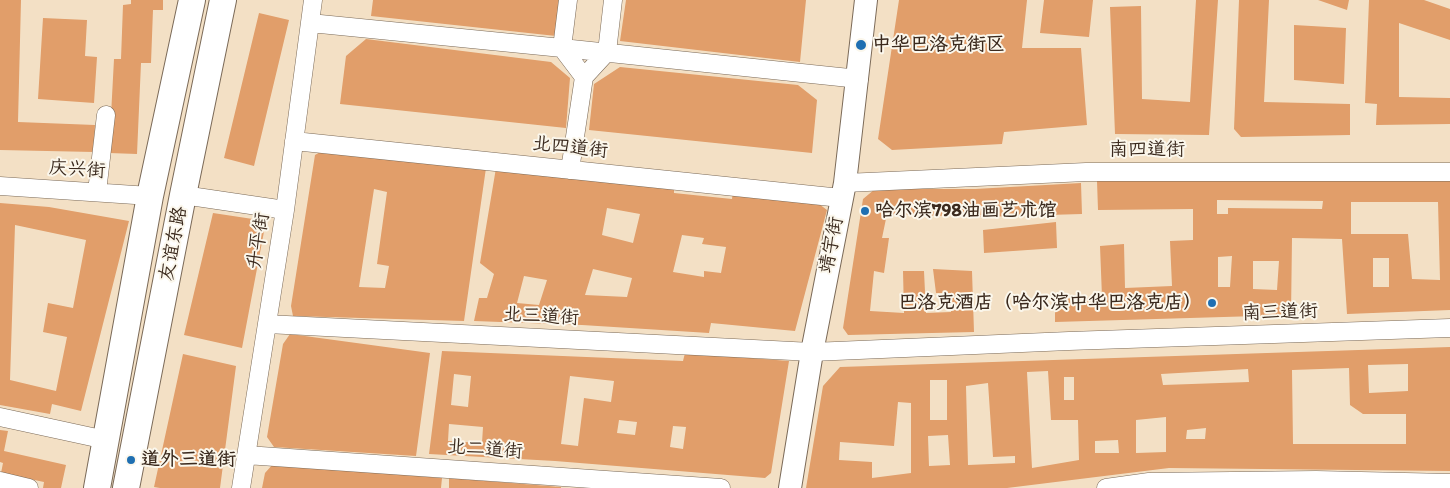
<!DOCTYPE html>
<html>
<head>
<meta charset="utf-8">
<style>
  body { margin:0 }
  canvas { display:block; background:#f3e0c5 }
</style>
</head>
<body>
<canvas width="1450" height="488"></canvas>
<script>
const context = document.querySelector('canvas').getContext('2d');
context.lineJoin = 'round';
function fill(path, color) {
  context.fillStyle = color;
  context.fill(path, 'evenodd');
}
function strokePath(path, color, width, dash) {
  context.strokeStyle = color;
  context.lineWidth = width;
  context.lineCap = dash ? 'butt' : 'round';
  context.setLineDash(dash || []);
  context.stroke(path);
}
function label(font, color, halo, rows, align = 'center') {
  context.font = font + ' Itim,"LXGW WenKai TC",sans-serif';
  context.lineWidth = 4;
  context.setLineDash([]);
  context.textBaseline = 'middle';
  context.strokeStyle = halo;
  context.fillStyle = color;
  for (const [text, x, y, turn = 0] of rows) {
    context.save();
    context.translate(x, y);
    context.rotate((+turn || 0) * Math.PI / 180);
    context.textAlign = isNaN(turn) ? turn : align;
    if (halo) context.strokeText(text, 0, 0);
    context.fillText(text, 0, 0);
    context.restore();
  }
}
fill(new Path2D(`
  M0 0H21L18 122 95 125 94 152 0 150Z
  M131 0H163V10H153L151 63H141L137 154 109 153 114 59H121L123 5 131 4Z
  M373 0H560L556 36 371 16Z
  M626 0H806L800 62 620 41Z
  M899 0H1027L1022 48H1081L1087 125 1004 132 1002 144 892 150 878 139Z
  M1044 0H1093L1089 37 1040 33Z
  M1196 0H1218L1209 135 1115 134 1110 7 1141 6 1142 99 1190 102Z
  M1239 0H1269L1264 102 1350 104V135L1241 137 1234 129Z
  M1319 0H1349L1347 10 1318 0Z
  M1369 0H1424L1450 9V40L1399 23V97L1450 98V124L1376 125 1377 104 1365 103Z
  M259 13 289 20 254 166 224 158Z
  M43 18 87 20 85 56 97 57 94 103 38 99Z
  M1294 25 1346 28 1344 84 1294 80Z
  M366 39 551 62 570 78 566 128 340 104 346 56Z
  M620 67 798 85 817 100 812 153 589 130 594 84Z
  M327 148 486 168 464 321 293 316 291 306 315 155ZM374 189 387 192 377 264 389 266 385 288 359 287Z
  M496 168 674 185V193L732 199 733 190 815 201 827 210 795 331 711 323 709 333 582 325 474 321 479 298H487L494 274 480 263ZM607 208 640 214 633 243 602 235ZM682 235 704 238 702 244 726 247 721 273 704 271V277L673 272ZM593 269 632 278 627 297 585 295ZM524 276 547 280 539 305 517 303Z
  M1250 177 1450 179V310L1347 314 1342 239 1292 238 1291 315 1055 322V299L1102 297 1100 246 1124 244 1125 288 1172 286 1170 241 1193 240V209L1098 210 1097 181ZM1217 200 1323 201 1322 209 1228 208V214H1217ZM1351 202H1438L1440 280 1412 279 1408 234H1351ZM1232 256 1230 287H1218V257ZM1373 258H1389V287H1373ZM1253 261H1279L1277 290 1253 289Z
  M1081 183 1082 214 979 217 887 214 882 238H889L884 273 874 271 870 311 904 313 903 271H924L926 313 951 312V293H936L933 269 972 271 974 332 848 335 843 328 863 199 875 189H975Z
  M0 203 49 207 129 221 81 411 52 404 50 414 0 405ZM15 225 86 240 73 308 48 303 43 332 67 337 56 391 10 380Z
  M213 213 266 221 242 348 184 335Z
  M1056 222 1057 248 984 253 983 230Z
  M290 334 430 353 416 456 274 447 267 437 283 344Z
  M1450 347V471L1169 468 1007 488H806L823 386 840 367ZM1408 364V391L1369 393 1368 365ZM1349 368 1350 405 1363 414H1406V444H1293L1292 370ZM1248 369 1249 382 1163 385 1161 374ZM1048 371 1051 420H1078L1079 460 1032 468 1027 372ZM1064 377H1074V400H1064ZM930 380H947V420H930ZM988 383 993 457 1015 456V463L968 465 966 386ZM898 402 911 403V473L872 478V462L839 460 840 442 894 446ZM1166 417V452L1136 453V420ZM1206 428 1205 439H1186L1187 430ZM948 435 950 465 929 466 928 436ZM1118 440 1119 453H1095V441Z
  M442 351 683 361 685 353 789 361 771 473 765 478 555 461 429 454ZM454 374 471 376 468 407 451 405ZM570 376 614 381 611 402 584 398 578 446 561 444ZM619 420 637 422 635 435 617 433ZM449 424 483 427 482 443 448 441ZM673 426 686 427 683 449 670 447Z
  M183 354 236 366 220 488H160L154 487Z
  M0 430 8 431 4 451 66 465 61 488H43L44 482 1 473 3 463 0 462Z
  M273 464 442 478 441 488H262L265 473Z
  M449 478 561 487V488H449Z`), '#e19e6a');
const minor = new Path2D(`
  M568 0 562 48 584 77 570 170
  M310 23 562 48 859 79
  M584 77 607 52 613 0
  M294 141 841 198
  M845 183 1086 172H1450
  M0 186 150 196
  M97 192 106 115
  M183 195 285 210
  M267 324 812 352 1069 341 1450 328
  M0 417 106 440
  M246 455 721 488
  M0 481 29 488
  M241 488 285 210 313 0
  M1106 488 1149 482 1316 480 1450 483`);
const major = new Path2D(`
  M790 488 812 352 845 183 866 0`);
const highway = new Path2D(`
  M97 488 150 196 192 0
  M126 488 183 195 223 0`);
strokePath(minor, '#7b6a58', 19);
strokePath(major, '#7b6a58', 24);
strokePath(highway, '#7b6a58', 28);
strokePath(minor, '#fff', 18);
strokePath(major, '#fff', 22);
strokePath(highway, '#fff', 26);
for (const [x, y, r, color] of [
  [861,45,6,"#1f6fb2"],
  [865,211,5,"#1f6fb2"],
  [1212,303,5,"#1f6fb2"],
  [131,460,5,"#1f6fb2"]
]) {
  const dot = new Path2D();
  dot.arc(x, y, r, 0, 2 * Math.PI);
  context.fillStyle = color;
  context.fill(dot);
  strokePath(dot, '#fbf7ec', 2);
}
label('bold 19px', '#3b2a1e', '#fbf7ec', [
  ["中华巴洛克街区",872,45],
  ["哈尔滨798油画艺术馆",875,211],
  ["巴洛克酒店（哈尔滨中华巴洛克店）",1202,303,"right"],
  ["道外三道街",141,460]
], 'left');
label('19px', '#3b2a1e', '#fbf7ec', [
  ["北四道街",570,148,6],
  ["南四道街",1147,150],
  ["庆兴街",77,170,4],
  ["升平街",259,241,-81],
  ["友谊东路",174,244,-79],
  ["靖宇街",832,245,-79],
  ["南三道街",1280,313,-2],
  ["北三道街",541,317,3],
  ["北二道街",485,450,4]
]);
</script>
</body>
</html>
